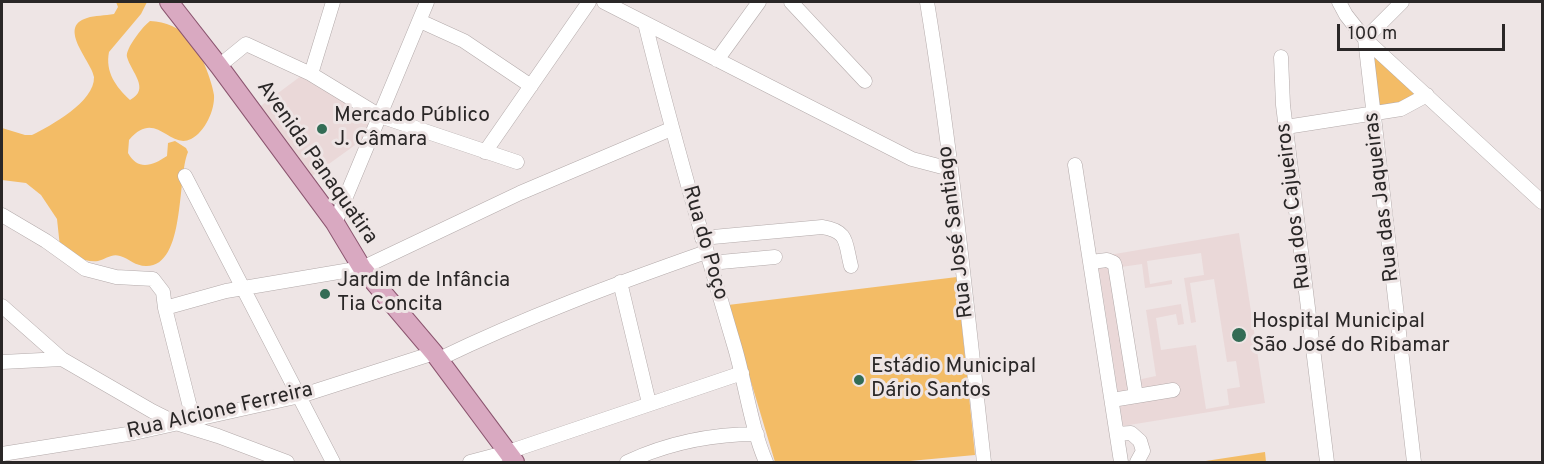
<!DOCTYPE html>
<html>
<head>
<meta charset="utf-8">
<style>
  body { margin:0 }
  #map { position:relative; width:1544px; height:464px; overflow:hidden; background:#eee5e5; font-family:Overpass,sans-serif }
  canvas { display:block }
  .frame { position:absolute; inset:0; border:3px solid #2a2727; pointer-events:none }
  .scale { position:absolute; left:1337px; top:24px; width:168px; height:27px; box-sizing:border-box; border:3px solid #2a2727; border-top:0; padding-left:8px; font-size:18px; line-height:21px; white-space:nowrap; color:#2a2727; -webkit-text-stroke:4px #eee5e5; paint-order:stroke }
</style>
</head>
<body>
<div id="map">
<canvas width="1544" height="464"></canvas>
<div class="frame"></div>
<div class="scale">100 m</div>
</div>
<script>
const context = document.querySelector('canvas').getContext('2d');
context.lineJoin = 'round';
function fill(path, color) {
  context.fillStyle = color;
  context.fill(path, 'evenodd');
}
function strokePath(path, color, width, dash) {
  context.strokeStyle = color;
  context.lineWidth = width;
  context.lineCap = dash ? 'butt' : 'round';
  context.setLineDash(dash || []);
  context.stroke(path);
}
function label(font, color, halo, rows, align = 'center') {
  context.font = font + ' Overpass,sans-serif';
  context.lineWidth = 6;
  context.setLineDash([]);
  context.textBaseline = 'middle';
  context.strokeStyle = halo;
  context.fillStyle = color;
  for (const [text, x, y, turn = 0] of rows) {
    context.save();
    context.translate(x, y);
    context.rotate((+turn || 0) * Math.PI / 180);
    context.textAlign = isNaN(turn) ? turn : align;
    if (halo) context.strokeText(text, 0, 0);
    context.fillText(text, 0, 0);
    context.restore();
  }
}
fill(new Path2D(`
  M301 76 345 99 372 119 369 135 308 179 258 108Z
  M1239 233 1265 403 1123 426 1097 257ZM1201 253 1204 275 1184 278 1191 323 1196 322 1190 283 1214 279 1227 362 1236 361 1240 387 1227 389 1229 405 1206 409 1196 345 1161 350 1156 318 1176 314 1178 325 1184 324 1181 304 1146 310 1156 376 1137 380 1121 267 1142 264 1145 288 1172 284V280L1150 284 1147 261Z`), '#ead8d8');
fill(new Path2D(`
  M116 2H147L141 14 109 52C105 72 116 87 130 100 151 89 131 72 127 57 125 49 143 26 150 21 166 22 179 27 191 40 200 50 212 81 214 95 215 110 205 132 191 139 169 150 156 108 129 140L128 153C138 171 152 166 167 156L168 143 175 141 186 148 188 152C177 177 186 267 146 266 135 266 130 259 120 256 112 253 106 259 98 261 85 263 70 254 60 247L57 219 41 195 26 183 2 180V128L25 135H32C50 126 95 102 94 77 93 63 56 27 87 18 95 15 105 16 114 14L118 7Z
  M1372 50 1419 93 1407 100 1382 106 1378 104Z
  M957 277 975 455 899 462H775L728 305Z
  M1265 452 1266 462H1199Z`), '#f3bc66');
const minor = new Path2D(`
  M604 2 912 159 950 169
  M791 2 865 81
  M927 2C952 154 967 309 984 462
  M1339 2 1346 15 1365 39 1542 202
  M1402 2 1365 39 1414 462
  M420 21 464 41 531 86
  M645 23C672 133 703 240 735 348 746 386 751 427 766 462
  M1281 57 1283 105 1327 462
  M717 60 759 2
  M219 66 246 44 311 74 380 116 517 162
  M311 74 333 2
  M1286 127 1401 109 1427 95
  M485 152 589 2
  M1075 165 1121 462
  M185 176 333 462
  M2 215 46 241 85 269 116 277 153 279 163 292 165 308 195 427
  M335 223 427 2
  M702 238 822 227C849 231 845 243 851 266
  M1091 262 1107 260 1114 263 1115 266 1136 396
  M710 263 775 257
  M620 282 649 403
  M2 306 62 359 152 411 176 423 218 436 287 462
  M165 308 226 291 362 268 520 193 671 129
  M439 359C526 317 615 284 706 252
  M2 362 62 359
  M1112 400 1173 390
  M1117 434 1131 433 1140 441 1143 451 1137 462
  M2 454 134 433 300 396 434 353
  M470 462 508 452 742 373
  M627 462C668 443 711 434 757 434`);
const major = new Path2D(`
  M169 2 219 66 335 223 362 268 434 353 515 462`);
strokePath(minor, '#b3aaaa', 15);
strokePath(major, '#8c5670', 20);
strokePath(minor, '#fff', 14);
strokePath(major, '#d9a9c1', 18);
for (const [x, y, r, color] of [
  [322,129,6,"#336c55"],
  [325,294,6,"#336c55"],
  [1239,335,8,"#336c55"],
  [859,380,6,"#336c55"]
]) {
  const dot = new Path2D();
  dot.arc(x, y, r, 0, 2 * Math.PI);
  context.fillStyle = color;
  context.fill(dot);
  strokePath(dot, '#eee5e5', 2);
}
label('21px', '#2a2727', '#eee5e5', [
  ["Mercado Público",334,117],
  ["J. Câmara",334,141],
  ["Jardim de Infância",337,282],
  ["Tia Concita",337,306],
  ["Hospital Municipal",1252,323],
  ["São José do Ribamar",1252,347],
  ["Estádio Municipal",871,368],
  ["Dário Santos",871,392]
], 'left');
label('21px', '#2a2727', '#eee5e5', [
  ["Avenida Panaquatira",316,163,55],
  ["Rua das Jaqueiras",1383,197,-97],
  ["Rua dos Cajueiros",1295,206,-97],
  ["Rua José Santiago",957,232,-97],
  ["Rua do Poço",704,243,74],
  ["Rua Alcione Ferreira",220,412,-13]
]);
</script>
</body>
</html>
